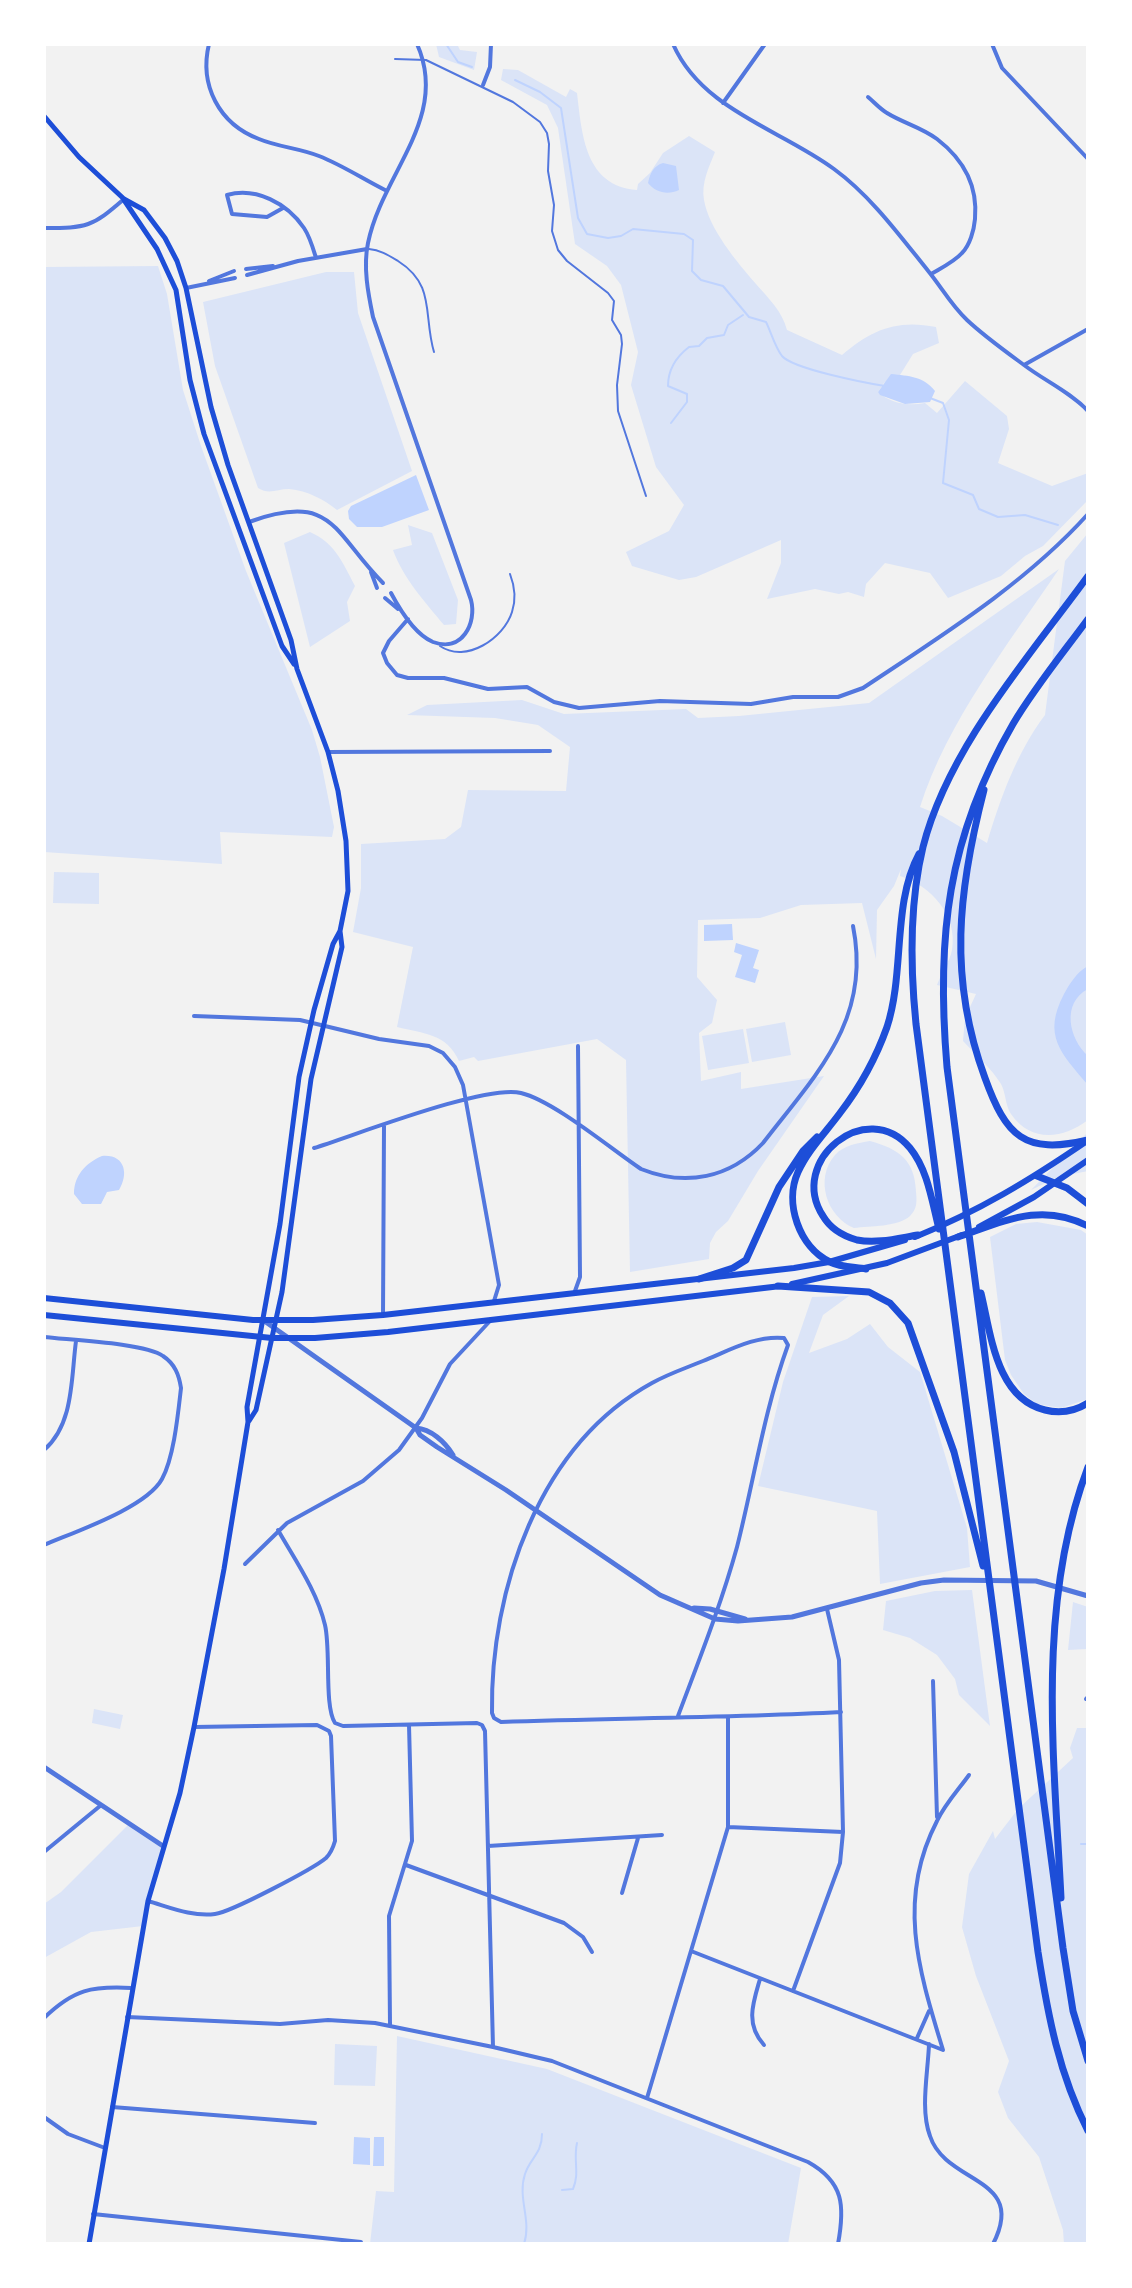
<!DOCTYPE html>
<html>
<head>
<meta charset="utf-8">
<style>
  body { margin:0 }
  #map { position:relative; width:1132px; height:2288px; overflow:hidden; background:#f2f2f2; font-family:Lato,sans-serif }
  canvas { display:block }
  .frame { position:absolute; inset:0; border:46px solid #fff; pointer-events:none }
</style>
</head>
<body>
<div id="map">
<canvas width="1132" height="2288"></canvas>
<div class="frame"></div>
</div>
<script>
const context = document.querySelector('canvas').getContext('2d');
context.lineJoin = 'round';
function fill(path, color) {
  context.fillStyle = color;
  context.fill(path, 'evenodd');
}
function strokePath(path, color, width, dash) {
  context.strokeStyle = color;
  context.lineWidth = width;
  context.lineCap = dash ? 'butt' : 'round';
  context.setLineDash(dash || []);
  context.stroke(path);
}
fill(new Path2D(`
  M436 44H457L460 50 477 52 474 70 439 57Z
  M503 69 518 70 566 97 570 89 577 93C582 135 585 186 637 190L638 184 650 173 663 153 689 136 715 152C709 167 701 183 704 200 709 229 737 262 756 284 769 299 782 311 787 330L842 355C871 330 897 319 936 327L939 343 913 354 900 375 884 383 878 392C892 404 908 406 925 403L937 413 965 381 1007 416 1009 429 998 463 1052 486 1088 473V500L1043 546 1025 556 1001 576 948 598 930 573 885 563 866 584 864 597 848 592 839 594 815 589 767 599 781 563V540L696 577 679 580 632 566 626 552 669 531 684 505 656 467 631 385 638 352 621 285 607 266 575 244 558 128 547 105 501 80Z
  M158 266 167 294 183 390 201 446 246 571 312 730 320 757 334 827 332 837 220 832 222 864 44 852V267Z
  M326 272H354L358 313 412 471 337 510C323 499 308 491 289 489 277 489 269 495 258 488L215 366 203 302Z
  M408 525 432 533 458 600 456 624 444 625C425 602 403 578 393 550L412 545Z
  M310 532C335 543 343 563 355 586L347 602 350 621 310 647 284 543Z
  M1088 533V1120C1063 1139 1031 1143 1011 1114 1005 1105 1006 1093 1001 1084 992 1069 975 1054 963 1041L965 1018 976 994 937 985C941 974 950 961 952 950 958 915 931 886 900 876L901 869 894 886 877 910 876 959 862 903 801 905 760 918 698 920 697 977 717 1000 712 1023 699 1033 701 1081 741 1072V1089L824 1076 758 1171 728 1221 716 1232 710 1243 709 1259 630 1272 626 1060 597 1039 478 1061 474 1057 459 1061C446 1033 424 1034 397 1027L413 947 353 932 361 888V844L445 839 461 827 468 790 566 791 570 747 538 725 495 718 407 715 427 705 522 700 564 714 686 709 698 718 739 716 869 703 1059 569C1009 643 947 722 920 807L942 816 987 843C1000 799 1017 752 1045 715L1065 561Z
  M54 872 99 873V904L53 903Z
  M785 1022 791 1055 752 1062 746 1029Z
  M743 1029 749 1063 708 1070 702 1036Z
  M1088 1132V1171L1058 1177 1031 1190Z
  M870 1141C899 1149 915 1160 916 1192 917 1202 917 1209 910 1216 898 1227 870 1226 854 1228 827 1217 814 1179 835 1155 844 1145 858 1143 870 1141Z
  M1037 1222 1081 1230 1088 1235V1399L1061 1408 1037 1404 1024 1394 1011 1375 1005 1360 990 1237 1016 1224Z
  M849 1296 823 1315 809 1353 847 1339 870 1324 888 1347 920 1372 967 1528 970 1567 880 1584 877 1511 758 1486 783 1382 812 1297Z
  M972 1590 990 1726 959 1695 955 1679 937 1655 910 1638 883 1630 886 1601 935 1591Z
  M1073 1602 1088 1607 1087 1649 1068 1650Z
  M94 1709 123 1715 120 1729 92 1723Z
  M1077 1728H1088V2244H1064L1063 2230 1039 2157 1008 2118 998 2092 1009 2061 976 1976 962 1927 969 1874 993 1831 995 1839 1018 1809 1073 1758 1070 1748Z
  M129 1824 163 1846 143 1926 91 1932 44 1958V1904L61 1892Z
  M397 2036 547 2069 801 2168 788 2244H370L376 2191 394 2192Z
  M335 2044 377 2046 375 2086 334 2085Z`), '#dbe4f7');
fill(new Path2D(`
  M663 163 676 166 679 190C668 195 656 193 648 183 650 174 653 166 663 163Z
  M891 374C909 376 923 376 935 391L930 402 905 404 880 395 878 392Z
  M416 475 429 510 382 527H357L349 519 348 511 351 506Z
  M732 924 733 940 704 941V925Z
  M736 943 759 950 753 968 759 970 755 983 735 977 742 955 734 952Z
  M1088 966V989C1061 1003 1069 1039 1088 1056V1085C1061 1053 1042 1036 1064 994 1070 983 1077 972 1088 966Z
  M102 1156C125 1154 129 1174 119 1190L107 1192 101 1204H82L74 1194C74 1175 86 1163 102 1156Z
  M354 2137 370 2138V2165L353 2164Z
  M374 2137H384V2166H373Z`), '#bfd3fe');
strokePath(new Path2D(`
  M446 44 458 62 472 67
  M515 80 540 92 561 108 578 218 587 234 608 238 621 236 633 229 684 234 693 240 692 271 701 280 723 286 749 317 766 322C771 332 775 347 782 356 793 369 866 383 885 386
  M930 398 943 403 949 420 943 483 973 495 979 509 998 517 1025 515 1058 525
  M671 423 687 402V394L668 386C668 370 676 357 689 347L699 346 707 338 724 335 728 325 743 315
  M1081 1844H1088
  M562 2190 573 2189C580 2173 573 2160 577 2143
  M524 2244C532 2220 517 2198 525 2174 530 2158 542 2154 542 2134`), '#bfd3fe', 2);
strokePath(new Path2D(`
  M395 59 426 60 513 102 540 122 547 133 549 144 548 171 554 205 552 231 558 250 567 261 608 293 614 301 612 320 621 335 622 344 617 385 618 411 646 496
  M369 249C380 250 388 255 398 261 436 285 423 315 434 352
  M440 646C466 664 504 638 512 612 516 600 515 587 510 574`), '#5277de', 2);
strokePath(new Path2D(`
  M209 44C199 85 219 124 259 139 278 147 299 148 319 156 342 165 363 179 385 190
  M673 44C702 110 780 129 834 169 871 196 900 236 929 272 942 288 951 305 967 320 984 336 1005 351 1024 365 1045 381 1070 392 1088 411
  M992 44 1002 68 1088 159
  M483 85 490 67 491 44
  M868 97C874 102 880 109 887 113 903 123 921 127 937 139 963 159 978 186 975 219 974 230 970 245 962 253 954 262 941 268 931 274
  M723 103 765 44
  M283 208 267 217 232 214 227 195C256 187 287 203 304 228 310 237 313 248 316 258
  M44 228C87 228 92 227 124 199
  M246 269 273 266
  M247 275 298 261 367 249
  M209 281 234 271
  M186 288 235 278
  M1024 365 1088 329
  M249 522C334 491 333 533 383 583
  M371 572 377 588
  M391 593C400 610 414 634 433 642 462 653 477 623 471 600L373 317C368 293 363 267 368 243 382 173 450 118 417 44
  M385 598 398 609
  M408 619 389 641 383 653 387 663 397 675 408 678H444L488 689 527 687 554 702 579 708 660 701 751 704 793 697H838L863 688C941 636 1025 584 1088 514
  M328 752 550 751
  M194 1016 300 1020 379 1039 429 1046 443 1053 455 1067 463 1085 499 1285 494 1301
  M314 1148C356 1135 486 1084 521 1093 554 1101 611 1149 641 1169 686 1187 730 1178 763 1143 816 1074 872 1020 853 926
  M575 1291 580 1277 578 1046
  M383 1315 384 1126
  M44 1337C70 1340 145 1343 163 1356 175 1364 179 1375 181 1388 178 1414 174 1457 162 1479 146 1508 74 1532 44 1545
  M44 1450C74 1424 71 1378 76 1341
  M278 1530C295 1560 317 1591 325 1625 331 1650 324 1706 335 1723L343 1726 477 1723 482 1725 485 1731 493 2047
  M245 1564 287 1523 363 1481 399 1450 422 1418 450 1364 490 1321
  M933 1681 937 1817
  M1086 1699 1088 1697
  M678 1716C699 1660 721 1605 737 1547 754 1480 764 1411 788 1345L784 1338C756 1335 728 1351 703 1361 686 1368 668 1374 652 1383 539 1445 490 1590 492 1713L494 1718 501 1722C614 1718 728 1718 841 1712
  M728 1827 843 1832
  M488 1846 662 1835
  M44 1852 100 1806
  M406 1865 564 1923 583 1937 592 1952
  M622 1893 638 1838
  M148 1901C169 1907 192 1917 215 1914 231 1912 313 1869 326 1858 331 1853 333 1848 335 1841L331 1736 329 1731 317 1725 194 1727
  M691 1951 943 2050C919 1971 896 1900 937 1821 945 1804 959 1789 969 1775
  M760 1979C753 2003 745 2024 764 2045
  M793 1991 840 1863 843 1832 839 1660 827 1609
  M127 2017 280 2024 328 2020 375 2023 493 2047 552 2061 808 2162C844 2182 845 2206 838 2244
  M44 2018C74 1989 92 1986 131 1988
  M390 2025 389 1916 412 1841 409 1725
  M917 2038 929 2011
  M929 2044C928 2073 920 2109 930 2136 946 2185 1028 2176 993 2244
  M647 2098 728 1827V1717
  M112 2107 315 2123
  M44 2117 68 2134 105 2148
  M93 2214 361 2242`), '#5277de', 4);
strokePath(new Path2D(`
  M263 1320 416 1428 420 1435 437 1447 506 1490 660 1595 715 1619 738 1621 792 1617 921 1583 944 1580 1036 1581 1088 1596
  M416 1428C431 1429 445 1442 453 1455
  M694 1608 710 1609 745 1619
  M44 1767 163 1846`), '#5277de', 5);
strokePath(new Path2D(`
  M44 116 79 157 124 199 144 210 165 238 177 261 186 288 211 407 228 465 291 640 297 669 328 752 338 791 346 841 348 891 340 931 333 944 314 1010 299 1077 280 1224 247 1407 248 1422 224 1569 194 1727 180 1793 148 1901 89 2244
  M124 200 157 249 176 290 190 380 204 434 282 646 294 664
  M249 1421 256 1410 282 1292 311 1079 342 947 340 931`), '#1d4ed8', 5);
strokePath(new Path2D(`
  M979 1227 1034 1197 1088 1160
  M915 1237C979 1211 1030 1180 1087 1141
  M792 1284 887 1263 962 1235
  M44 1298 253 1320H313L383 1315 794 1268 829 1262 905 1240
  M44 1315 272 1338H315L388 1332 781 1286`), '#1d4ed8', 6);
strokePath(new Path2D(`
  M1088 576C1029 657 948 748 923 847 909 905 910 965 916 1024L1038 1952C1048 2016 1059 2074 1088 2131
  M1088 619C1063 653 1035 687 1013 724 947 838 936 938 947 1067L1063 1948 1073 2011 1088 2061
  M984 790C958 891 948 978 985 1078 1006 1136 1024 1155 1088 1140
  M1037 1176 1067 1188 1088 1204
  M918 1235C899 1238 877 1244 857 1240 843 1236 830 1228 823 1216 787 1161 867 1096 910 1148 928 1170 932 1202 939 1229
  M958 1237C1005 1221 1041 1202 1088 1226
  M866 1269C854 1267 840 1267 830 1262 799 1247 784 1203 798 1172 808 1150 826 1132 840 1113 860 1087 876 1058 887 1027 905 972 892 904 919 854
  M699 1279 733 1268 746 1260 779 1187 803 1151 817 1137
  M778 1286 869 1292 890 1303 908 1323 954 1452 983 1566
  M981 1293C991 1334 996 1398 1045 1410 1060 1414 1075 1411 1088 1403
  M1061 1898C1054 1756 1036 1604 1088 1467`), '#1d4ed8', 7);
</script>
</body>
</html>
